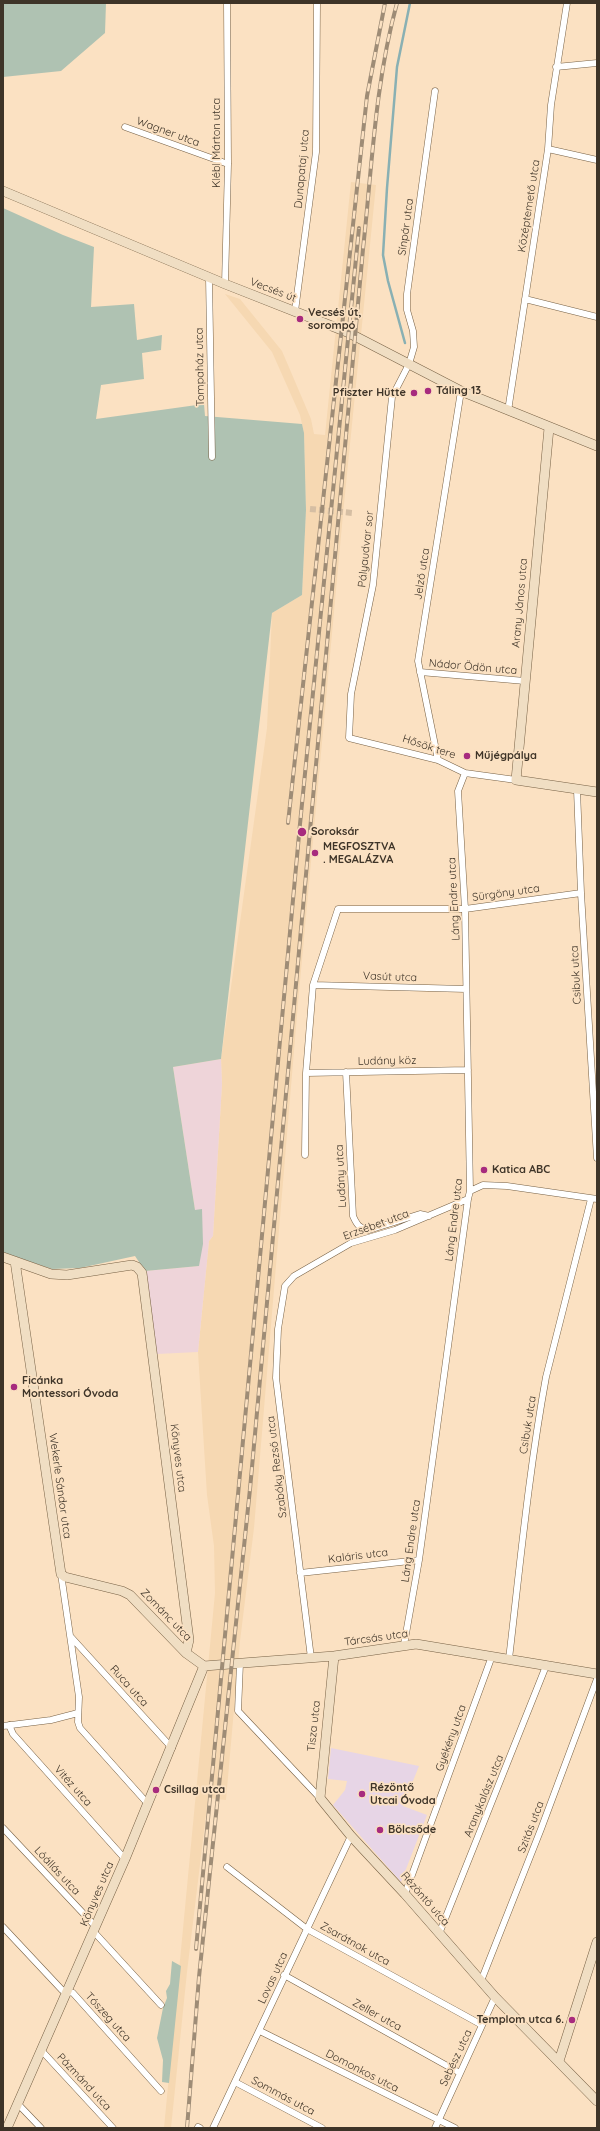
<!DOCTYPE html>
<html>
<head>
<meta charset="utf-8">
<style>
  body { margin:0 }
  #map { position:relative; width:600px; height:2131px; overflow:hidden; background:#fbe1c2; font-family:Quicksand,sans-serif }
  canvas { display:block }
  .frame { position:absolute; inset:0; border:4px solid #3e3428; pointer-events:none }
</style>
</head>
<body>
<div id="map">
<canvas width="600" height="2131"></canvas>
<div class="frame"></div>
</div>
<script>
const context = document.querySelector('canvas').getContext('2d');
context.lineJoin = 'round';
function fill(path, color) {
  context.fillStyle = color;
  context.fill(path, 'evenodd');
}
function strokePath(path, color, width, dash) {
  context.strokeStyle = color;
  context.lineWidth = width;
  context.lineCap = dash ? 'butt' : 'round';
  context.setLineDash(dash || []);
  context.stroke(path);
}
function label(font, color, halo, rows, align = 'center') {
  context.font = font + ' Quicksand,sans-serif';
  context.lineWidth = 3.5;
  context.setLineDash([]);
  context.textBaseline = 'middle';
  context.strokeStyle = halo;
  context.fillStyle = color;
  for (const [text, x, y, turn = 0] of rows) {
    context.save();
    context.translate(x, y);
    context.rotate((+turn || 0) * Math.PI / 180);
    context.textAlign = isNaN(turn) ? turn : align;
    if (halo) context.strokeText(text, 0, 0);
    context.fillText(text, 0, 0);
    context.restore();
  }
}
fill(new Path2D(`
  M351 182 376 185 343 514 298 1003 254 1528 240 1641 226 1800 208 1798 187 1972 171 2128H164L215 1593 214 1546 207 1495 198 1352 209 1241 213 1236 222 1084 221 1059 267 728 272 613 302 595 306 510 304 433 300 415 272 352 225 294 240 299 282 351 311 419 314 434 325 435Z`), '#f6d8b2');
fill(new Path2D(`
  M221 1059 222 1084 213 1236 209 1241 198 1352 157 1354 145 1271 199 1266 201 1210H195L173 1067Z`), '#eed4d9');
fill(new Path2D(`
  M331 1748 419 1766 403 1806 427 1815 401 1882 333 1805 345 1790 347 1781 328 1779Z`), '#e7d5e6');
fill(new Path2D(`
  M3 3H106L105 33 61 71 3 77Z
  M3 208 63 235 94 247 91 307 134 304 137 340 162 335 161 350 142 353 144 379 101 385 96 419 204 404 205 416 302 424 304 433 306 510 302 595 272 613 221 1059 173 1067 195 1210 202 1209 203 1244 199 1266 145 1271 135 1256 80 1268 52 1269 3 1253Z
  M172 1961 181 1966 169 2083 162 2082 163 2060 157 2038 163 2008 167 1998 166 1991 170 1984Z`), '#afc2b2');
strokePath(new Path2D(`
  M405 343 388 281 383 255 387 188 397 67 410 3`), '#89b0b3', 2.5);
strokePath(new Path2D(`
  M310 509 353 513`), '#d5bea3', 6, [6, 3]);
const street = new Path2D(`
  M556 67 597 63
  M435 91 407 294V310L413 331 414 347 409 364 392 397 373 585 351 694 349 738 438 760 465 773 516 780
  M125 127 228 164
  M548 149 597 160
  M209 277 212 457
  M225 284 228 164 227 3
  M525 299 597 317
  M295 311 316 152 317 3
  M508 411 548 149 551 105 567 3
  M420 672 525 681
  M438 760 418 661 461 391
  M577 790 581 893 597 1158
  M313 985 466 989
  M346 1072 353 1216C357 1225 359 1228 369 1230L420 1214 429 1216
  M306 1073 468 1070
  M305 1155 306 1073 313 985 338 909H465L581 893
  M470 1191 483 1185 507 1186 597 1199
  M300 1573 419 1560
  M61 1574 79 1697 78 1722 80 1728 148 1804
  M71 1637 172 1748
  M404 1645 419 1560 468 1199 470 1191 465 909 458 791 465 773
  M311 1658 276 1378 278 1329 285 1286 294 1276 351 1243 395 1230 468 1199
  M509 1659C520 1565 529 1470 546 1377L591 1199
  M240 1663 238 1711 320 1798
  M9 1725 13 1734 125 1859
  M3 1726 51 1720 78 1713
  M3 1828 96 1927
  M227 1867 307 1929 482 2025
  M405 1894 492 1656
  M3 1927 62 1990 73 1993 161 2091
  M94 1932 161 2005
  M439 1934 546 1666
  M284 1975 460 2073
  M481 1981 541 1829 597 1679
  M260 2031 455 2128
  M41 2050 113 2128
  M235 2082 322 2128
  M17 2103 41 2128
  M198 2127 200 2128
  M213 2128 351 1836
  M435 2128 495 1997`);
const secondary = new Path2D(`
  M3 191 225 284 347 332 461 391 597 446
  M549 428 516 780 597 792
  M3 1257 51 1274 67 1275 132 1265 137 1267 142 1273 189 1640 186 1653
  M15 1261 61 1574 65 1577 122 1591 130 1595 186 1653 204 1666 334 1656 416 1644 597 1674
  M334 1656 320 1798 351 1836 405 1894 495 1997 597 2101
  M559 2061 597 1942
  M7 2128 125 1859 204 1666`);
strokePath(street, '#776145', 7);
strokePath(secondary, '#776145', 10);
strokePath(street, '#fff', 6);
strokePath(secondary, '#f0dec3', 9);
const rail = new Path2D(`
  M288 823 367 96 385 3
  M196 1949 300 824 359 228
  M187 2128 199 1977 250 1489 363 249C372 167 375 83 397 3`);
strokePath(rail, '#9e8c76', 4);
strokePath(rail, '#fbe1c2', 2.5, [8]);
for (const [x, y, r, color] of [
  [300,319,4,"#a72b7e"],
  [428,391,4,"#a72b7e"],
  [414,393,4,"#a72b7e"],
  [467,756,4,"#a72b7e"],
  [302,832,5,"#a72b7e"],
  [315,853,4,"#a72b7e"],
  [484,1170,4,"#a72b7e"],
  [14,1387,4,"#a72b7e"],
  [156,1790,4,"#a72b7e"],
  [362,1794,4,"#a72b7e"],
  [380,1830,4,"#a72b7e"],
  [572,2020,4,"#a72b7e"]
]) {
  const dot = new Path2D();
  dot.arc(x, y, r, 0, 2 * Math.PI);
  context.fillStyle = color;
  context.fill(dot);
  strokePath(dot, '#fbe1c2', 1.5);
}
label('11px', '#3e3428', '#fbe1c2', [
  ["Wagner utca",168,132,20],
  ["Klébl Márton utca",217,143,-90],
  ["Dunapataj utca",302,169,-85],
  ["Középtemető utca",529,206,-81],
  ["Sínpár utca",406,227,-82],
  ["Vecsés út",273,290,21],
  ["Tompaház utca",200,367,-91],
  ["Pályaudvar sor",366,549,-84],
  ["Jelző utca",422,574,-81],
  ["Arany János utca",520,603,-85],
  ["Nádor Ödön utca",473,667,5],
  ["Hősök tere",429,747,18],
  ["Sürgöny utca",506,893,-8],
  ["Láng Endre utca",454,899,-93],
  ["Csibuk utca",576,975,-93],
  ["Vasút utca",390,977,2],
  ["Ludány köz",387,1061,-1],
  ["Ludány utca",341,1176,-93],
  ["Láng Endre utca",454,1220,-83],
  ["Erzsébet utca",376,1225,-20],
  ["Csibuk utca",528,1425,-81],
  ["Könyves utca",178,1458,83],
  ["Szabóky Rezső utca",277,1467,-97],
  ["Wekerle Sándor utca",60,1486,82],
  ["Láng Endre utca",411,1541,-82],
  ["Kaláris utca",358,1556,-7],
  ["Zománc utca",166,1615,46],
  ["Tárcsás utca",376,1638,-8],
  ["Ruca utca",129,1686,48],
  ["Tisza utca",314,1726,-84],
  ["Gyékény utca",451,1738,-70],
  ["Vitéz utca",73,1786,48],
  ["Aranykalász utca",484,1796,-68],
  ["Szitás utca",531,1827,-69],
  ["Lóállás utca",57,1871,47],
  ["Könyves utca",97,1894,-67],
  ["Rézöntő utca",425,1899,49],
  ["Zsarátnok utca",355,1944,29],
  ["Lovas utca",273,1978,-65],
  ["Zeller utca",377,2015,29],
  ["Tószeg utca",108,2017,48],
  ["Sebész utca",456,2058,-65],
  ["Domonkos utca",362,2071,27],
  ["Pázmánd utca",84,2082,47],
  ["Sommás utca",283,2096,28]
]);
label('bold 11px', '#3e3428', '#fbe1c2', [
  ["Vecsés út,",308,313],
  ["sorompó",308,326],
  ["Táling 13",436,391],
  ["Pfiszter Hütte",406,393,"right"],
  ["Műjégpálya",475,756],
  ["Soroksár",311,832],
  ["MEGFOSZTVA",323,847],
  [". MEGALÁZVA",323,860],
  ["Katica ABC",492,1170],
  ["Ficánka",22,1381],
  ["Montessori Óvoda",22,1394],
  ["Rézöntő",370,1788],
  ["Utcai Óvoda",370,1801],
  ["Csillag utca",164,1790],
  ["Bölcsőde",388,1830],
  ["Templom utca 6.",564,2020,"right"]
], 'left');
</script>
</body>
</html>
